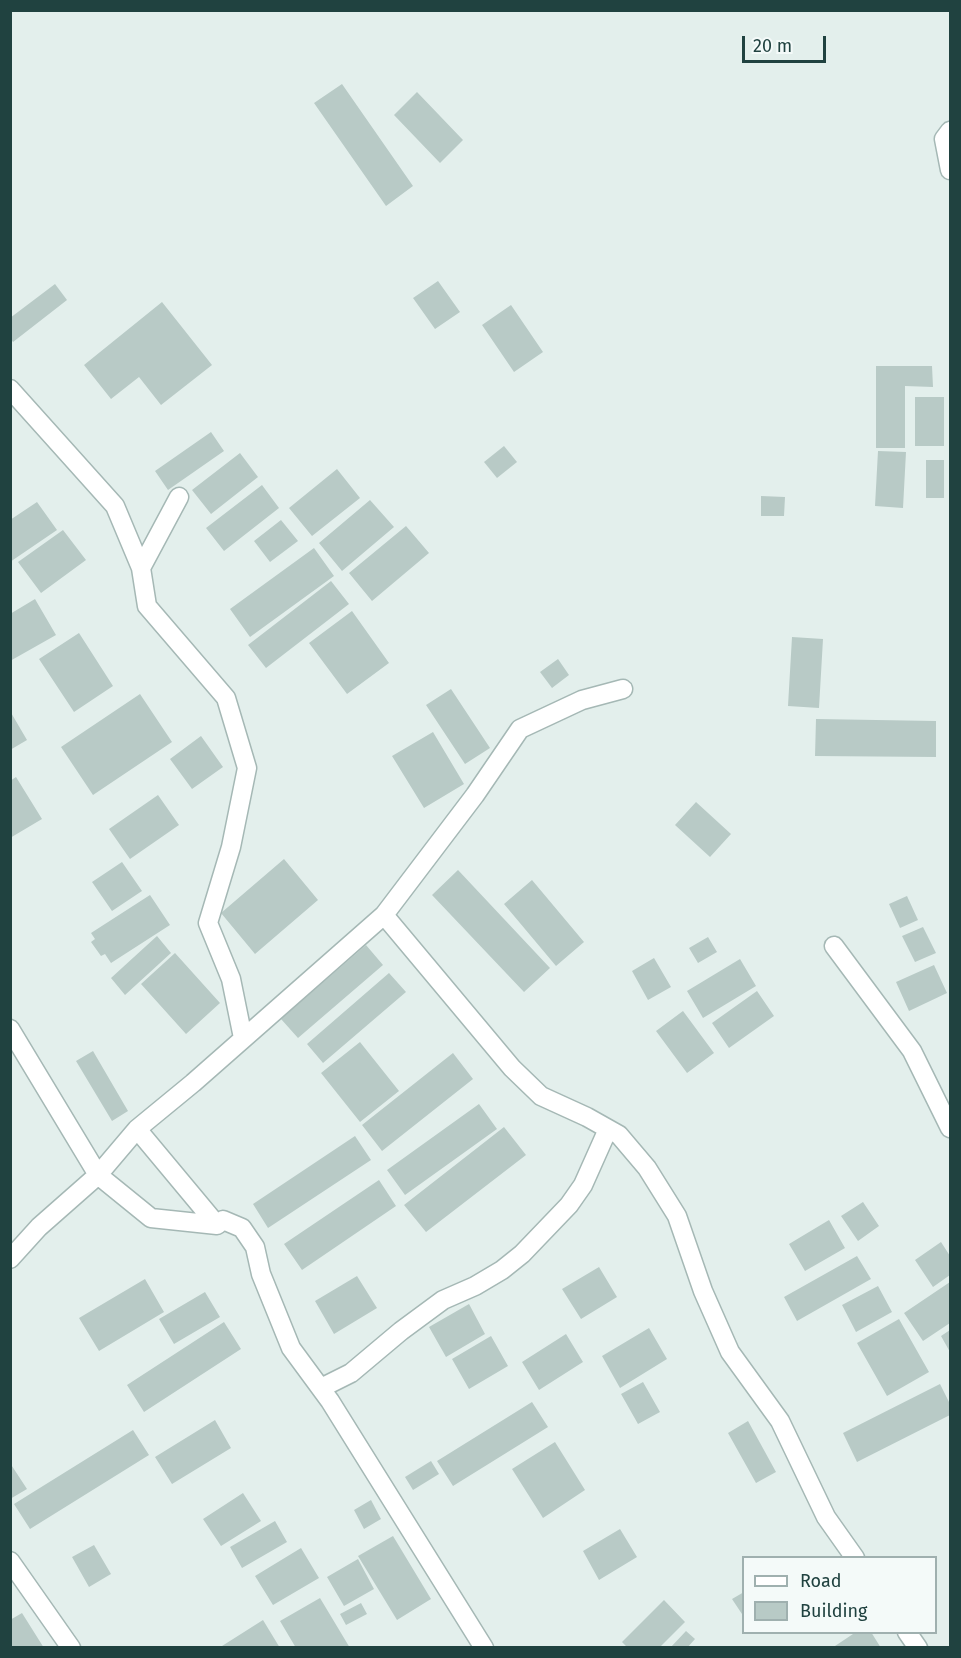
<!DOCTYPE html>
<html>
<head>
<meta charset="utf-8">
<style>
  body { margin:0 }
  #map { position:relative; width:961px; height:1658px; overflow:hidden; background:#e3efec; font-family:"Fira Sans",sans-serif }
  canvas { display:block }
  .frame { position:absolute; inset:0; border:12px solid #204240; pointer-events:none }
  .legend { position:absolute; left:742px; top:1556px; width:195px; height:78px; box-sizing:border-box; background:#f4faf9; border:2px solid #9fb0af; margin:0; padding:8px 10px; list-style:none; font-size:18px; color:#204240 }
  .legend li { display:flex; align-items:center; gap:12px; height:30px }
  .legend b { width:30px; border:2px solid #9fb0af }
  .scale { position:absolute; left:742px; top:36px; width:84px; height:27px; box-sizing:border-box; border:3px solid #204240; border-top:0; padding-left:8px; font-size:18px; line-height:21px; white-space:nowrap; color:#204240; -webkit-text-stroke:4px #f4faf9; paint-order:stroke }
</style>
</head>
<body>
<div id="map">
<canvas width="961" height="1658"></canvas>
<div class="frame"></div>
<ul class="legend">
<li><b style="height:8px;background:#fff"></b>Road</li>
<li><b style="height:16px;background:#b8cac6"></b>Building</li>
</ul>
<div class="scale">20 m</div>
</div>
<script>
const context = document.querySelector('canvas').getContext('2d');
context.lineJoin = 'round';
function fill(path, color) {
  context.fillStyle = color;
  context.fill(path, 'evenodd');
}
function strokePath(path, color, width, dash) {
  context.strokeStyle = color;
  context.lineWidth = width;
  context.lineCap = dash ? 'butt' : 'round';
  context.setLineDash(dash || []);
  context.stroke(path);
}
fill(new Path2D(`
  M342 84 413 186 386 206 314 103Z
  M417 92 463 140 440 163 394 115Z
  M438 281 460 312 435 329 413 298Z
  M55 284 67 300 13 342 10 338V318Z
  M162 302 212 365 161 405 139 377 111 399 84 365Z
  M511 305 543 352 514 372 482 325Z
  M876 366H932L933 387 905 386V448H876Z
  M915 397H944V446H915Z
  M211 432 224 451 168 490 155 471Z
  M504 446 517 462 497 478 484 462Z
  M878 451 906 452 903 508 875 506Z
  M240 453 258 477 211 514 192 490Z
  M926 460H944V498H926Z
  M337 469 360 498 312 536 289 508Z
  M262 485 279 508 224 551 206 528Z
  M761 496 785 497 784 516H761Z
  M370 500 394 527 342 571 319 543Z
  M37 502 57 530 10 562V520Z
  M281 520 298 541 270 562 254 541Z
  M406 526 429 553 372 601 349 573Z
  M63 530 86 560 41 593 18 562Z
  M314 548 334 576 250 637 230 609Z
  M331 581 349 604 266 668 248 645Z
  M35 599 56 635 10 661V614Z
  M352 611 389 663 347 694 309 643Z
  M79 633 113 686 74 712 39 659Z
  M792 637 823 639 819 708 788 706Z
  M558 659 569 675 552 688 540 672Z
  M451 689 490 748 465 764 426 705Z
  M140 694 172 742 93 795 61 747Z
  M10 711 27 740 10 750Z
  M816 719 936 721V757L815 756Z
  M433 732 464 784 424 808 392 756Z
  M201 736 223 767 192 789 170 759Z
  M16 777 42 819 10 838V781Z
  M158 795 179 825 130 859 109 829Z
  M696 802 731 834 710 857 675 825Z
  M284 859 318 900 255 954 221 913Z
  M122 862 142 891 112 911 92 882Z
  M458 870 550 968 524 992 432 895Z
  M532 880 584 942 556 966 504 904Z
  M150 895 170 925 111 963 105 954 101 956 91 942 95 939 91 933Z
  M907 896 918 920 900 928 889 904Z
  M923 927 936 953 915 962 902 936Z
  M157 936 171 953 125 995 111 978Z
  M708 937 717 952 698 963 689 948Z
  M366 945 383 965 298 1038 281 1019Z
  M175 953 220 1003 186 1034 141 984Z
  M654 958 671 987 648 1000 632 971Z
  M740 959 756 986 703 1018 687 991Z
  M934 965 947 993 909 1011 896 982Z
  M389 973 406 992 323 1063 307 1044Z
  M757 991 774 1016 729 1048 712 1023Z
  M683 1011 714 1053 687 1073 656 1031Z
  M360 1042 399 1091 360 1122 321 1073Z
  M93 1051 128 1111 112 1121 76 1061Z
  M453 1053 473 1079 382 1151 362 1125Z
  M479 1104 497 1129 405 1195 387 1170Z
  M504 1127 526 1155 426 1232 404 1205Z
  M355 1136 371 1160 268 1228 253 1204Z
  M379 1180 396 1206 302 1270 284 1244Z
  M863 1202 879 1226 858 1241 841 1216Z
  M829 1220 845 1248 805 1271 789 1244Z
  M941 1242 950 1256V1275L933 1287 915 1260Z
  M857 1256 871 1279 797 1321 784 1297Z
  M599 1267 617 1297 581 1319 562 1289Z
  M357 1276 377 1308 334 1334 315 1301Z
  M145 1279 164 1312 99 1351 79 1318Z
  M950 1282V1323L923 1341 904 1313Z
  M878 1286 892 1312 856 1332 842 1305Z
  M205 1292 220 1317 174 1344 159 1319Z
  M469 1304 485 1334 446 1357 429 1327Z
  M899 1319 929 1372 887 1396 857 1343Z
  M224 1322 241 1349 144 1412 127 1385Z
  M649 1328 667 1359 620 1388 602 1356Z
  M950 1330V1352L941 1336Z
  M566 1334 583 1362 539 1390 522 1362Z
  M491 1336 508 1366 469 1389 452 1359Z
  M643 1382 660 1412 638 1424 621 1394Z
  M940 1384 950 1404V1415L857 1462 843 1433Z
  M532 1402 548 1427 453 1486 437 1461Z
  M215 1420 231 1448 172 1484 155 1457Z
  M748 1421 776 1472 756 1483 728 1433Z
  M133 1430 149 1455 30 1529 14 1504Z
  M555 1442 585 1490 543 1518 512 1469Z
  M431 1461 439 1474 413 1490 405 1477Z
  M10 1463 27 1489 10 1499Z
  M243 1493 261 1521 221 1546 203 1519Z
  M371 1500 381 1519 364 1529 354 1510Z
  M275 1521 287 1542 242 1568 230 1547Z
  M620 1529 637 1557 599 1580 583 1551Z
  M393 1536 431 1599 397 1620 358 1556Z
  M94 1545 111 1574 89 1587 72 1557Z
  M301 1548 319 1578 273 1605 255 1576Z
  M358 1559 374 1589 344 1606 327 1577Z
  M744 1592V1617L732 1599Z
  M320 1598 350 1648H296L280 1621Z
  M664 1600 685 1622 659 1648H628L622 1642Z
  M361 1603 367 1614 346 1625 340 1614Z
  M22 1613 44 1648H12L10 1645V1620Z
  M263 1620 280 1648H222V1646Z
  M686 1631 695 1639 687 1648H670Z
  M856 1632H871L881 1648H832Z`), '#b8cac6');
const minor = new Path2D(`
  M950 131 944 139 950 170
  M10 389 115 506 141 568 147 606 226 698 247 768 231 847 208 923 231 979 243 1038
  M141 568 179 497
  M384 915 512 1068 541 1096 587 1117 619 1135 647 1168 677 1216 703 1291 730 1352 780 1421 826 1517 855 1558
  M834 946 912 1051 950 1128
  M10 1029 98 1175 151 1218 217 1225 223 1220 242 1228 255 1247 261 1274 291 1348 330 1401 484 1648
  M137 1129 217 1225
  M10 1259 39 1227 98 1175 137 1129 193 1083 384 915 475 795 520 729 582 700 623 689
  M321 1388 351 1373 401 1331 443 1300 475 1286 502 1270 522 1254 569 1205 583 1185 608 1129
  M10 1561 71 1648
  M907 1632 918 1648`);
strokePath(minor, '#a5b8b5', 21);
strokePath(minor, '#fff', 18);
</script>
</body>
</html>
